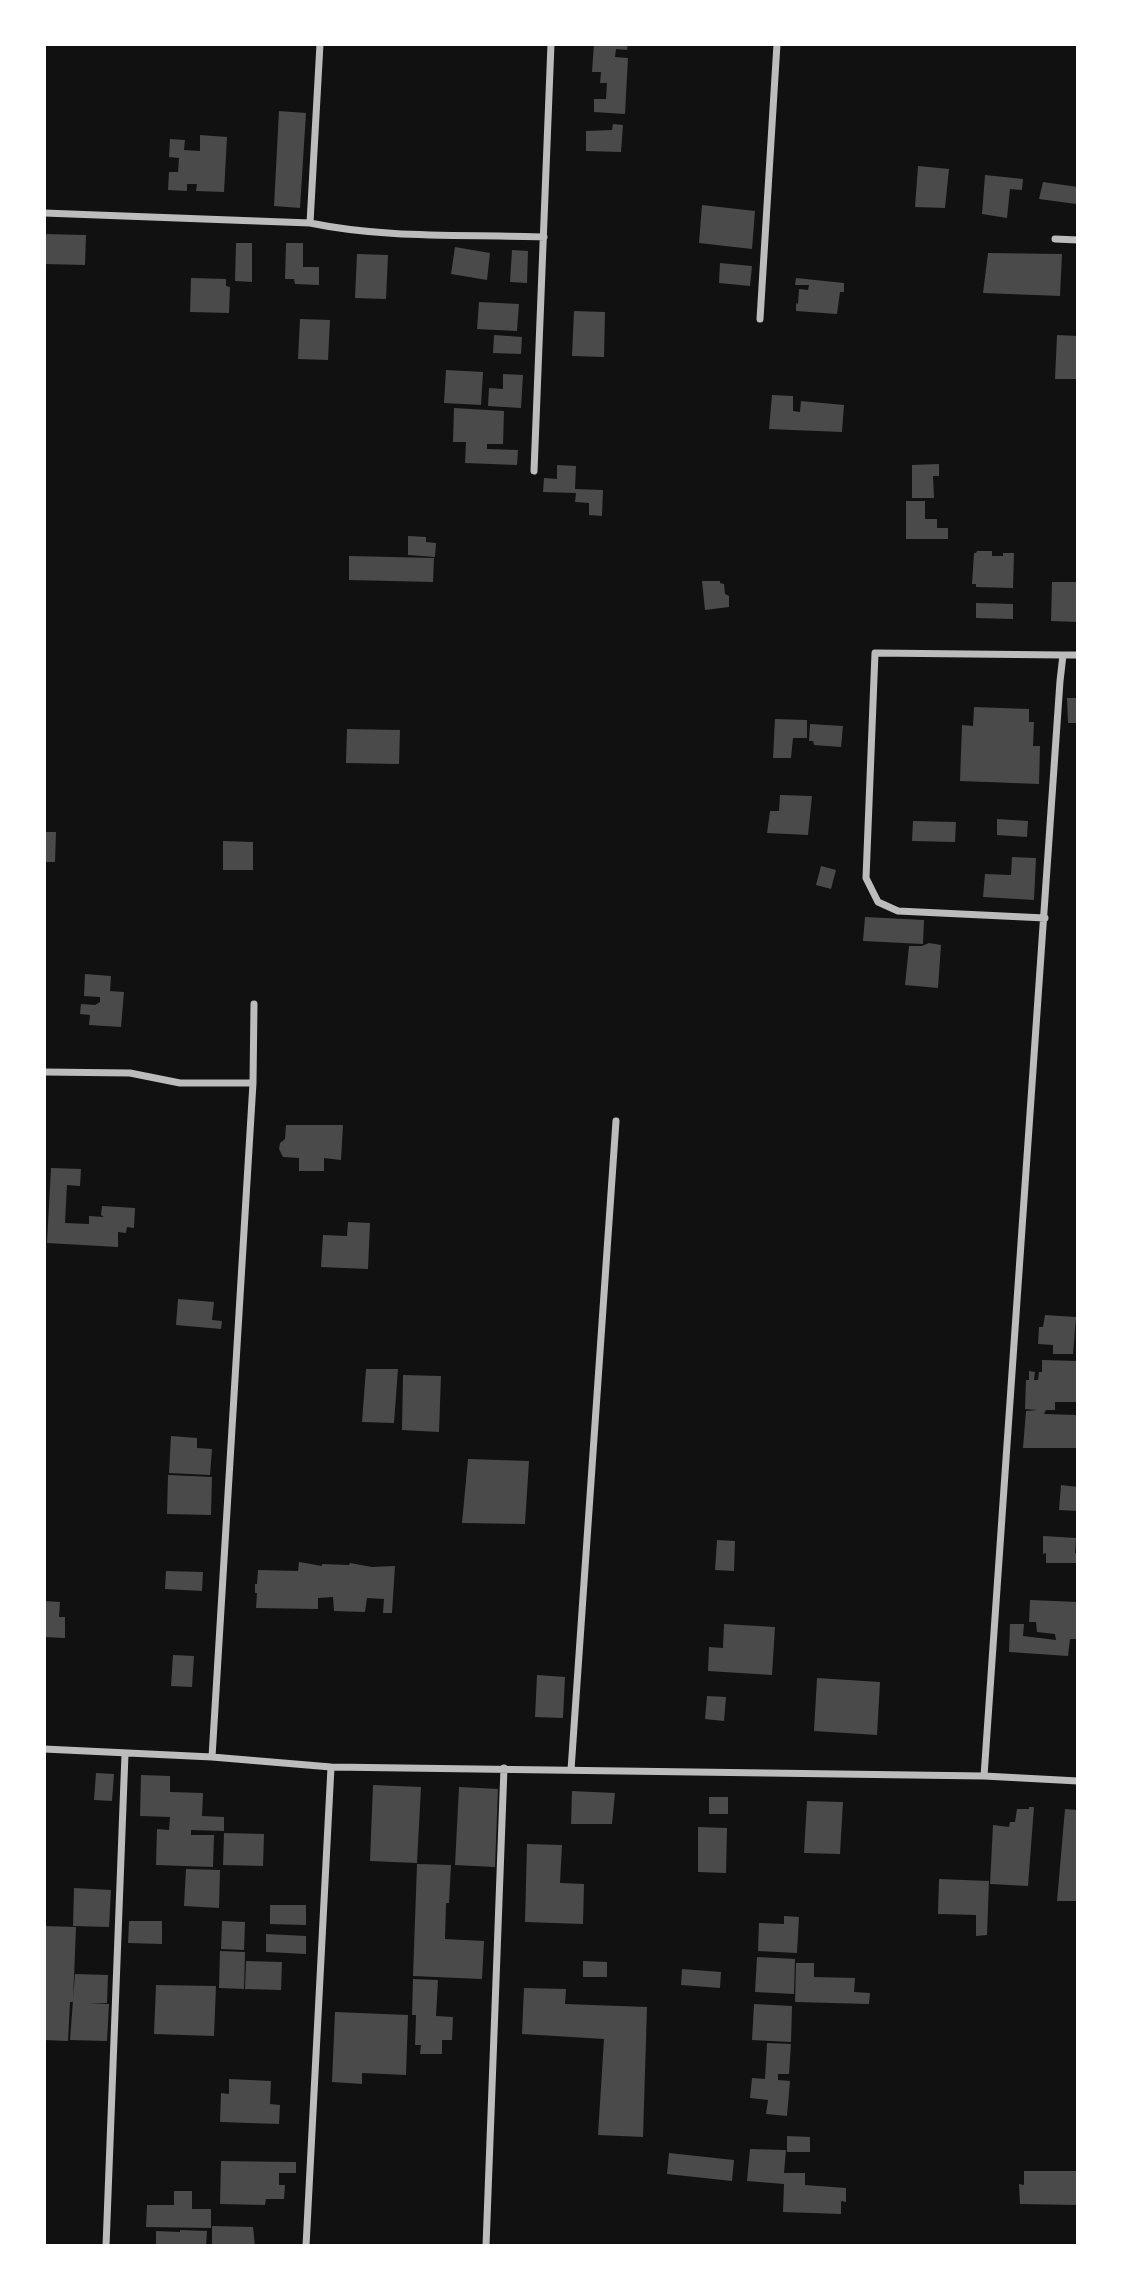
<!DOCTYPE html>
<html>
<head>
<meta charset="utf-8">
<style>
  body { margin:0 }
  #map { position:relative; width:1122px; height:2290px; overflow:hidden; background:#111; font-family:Bitter,serif }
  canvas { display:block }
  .frame { position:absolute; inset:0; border:46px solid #fff; pointer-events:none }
</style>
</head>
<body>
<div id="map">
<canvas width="1122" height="2290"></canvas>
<div class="frame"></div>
</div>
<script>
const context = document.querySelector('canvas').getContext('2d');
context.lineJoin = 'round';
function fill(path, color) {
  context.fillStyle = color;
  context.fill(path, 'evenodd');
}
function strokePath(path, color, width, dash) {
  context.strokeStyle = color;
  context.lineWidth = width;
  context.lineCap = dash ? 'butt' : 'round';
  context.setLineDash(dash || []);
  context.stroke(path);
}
fill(new Path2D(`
  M594 44H628L627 50 616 49 615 57 628 58 625 114 594 112V99H606L607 83H600L601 72H592Z
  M279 111 306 113 300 208 274 206Z
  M613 124 623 125 621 152 586 151V131L612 130Z
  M200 135 227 137 224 192 196 191 197 184H187V191L168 190 169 172H178L179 158 169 157 170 139 185 140 184 150 200 151Z
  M918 166 949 169 945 208 915 207Z
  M985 175 1023 179 1022 190 1010 189 1007 218 982 214Z
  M1043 182 1078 187 1076 204 1039 199Z
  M702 205 755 211 752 249 699 243Z
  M44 234 86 235 85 265 44 264Z
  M236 243H252V282L235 281Z
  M286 243H303V267H319V285L295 284 294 279H285Z
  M455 247 490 253 487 280 451 274Z
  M512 250 528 251 527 283 510 282Z
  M988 253 1062 254 1060 296 983 293Z
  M357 254 388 255 386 299 355 298Z
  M720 263 752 266 750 286 719 283Z
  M191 278 226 279V286L230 287 229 313 190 312Z
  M796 278 844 283V292H840L837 314 796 311V303L798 304 799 289 808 290 809 285H795Z
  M479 302 519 304 517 331 477 329Z
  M574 311 605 312 604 357 572 356Z
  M300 319 330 320 328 360 298 359Z
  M494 335 522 337 521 354 493 353Z
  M1057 335 1078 336V379H1055Z
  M446 370 483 372 481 405 444 403Z
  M503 374 523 375 521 408 488 406 489 388 503 389Z
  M772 395 793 396V411L800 412 801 401 844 405 842 432 769 429Z
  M454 408 504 411 503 444H487V449L518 450 517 465 465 463 466 442H453Z
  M939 464V476H933L934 498H912V465Z
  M557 465 576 466 575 489 603 490 602 516 589 515V503L575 502 576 493 543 492 544 478 557 479Z
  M906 501H925V519H937V528H948V539H906Z
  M408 536 426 537V542L436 543 435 557 408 555Z
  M977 551H992V556H1003V553H1014L1013 588 976 587V584H972L974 553H976Z
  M349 556 434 558 433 582 349 580Z
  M702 581H720V583L724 584 725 594 729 596V607L705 610Z
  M1052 582H1078V622L1051 621Z
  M976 603 1013 604V619L976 618Z
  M1067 698H1078V723H1068Z
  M974 707 1029 709V722H1034L1033 746H1040L1039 784 960 781 962 725 973 726Z
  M775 719 807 720V738H793L791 758H773Z
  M810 724 843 726 841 747 814 745 813 741H809Z
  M347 729 400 730 399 764 346 763Z
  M780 795 812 796 808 835 767 833 770 811H779Z
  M997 819 1028 821 1027 837 997 835Z
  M913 821 956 822 955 842 912 841Z
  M44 832H56L55 862H44Z
  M223 841 253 842V870H223Z
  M1012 857 1036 858 1034 900 983 897 985 874 1011 875Z
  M821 866 836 870 831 889 816 885Z
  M865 917 924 920 923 944 863 941Z
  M929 943 941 945 938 988 905 985 909 946H922Z
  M85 974 111 976 110 991 124 992 121 1027 89 1025 90 1015 80 1014 81 1004 95 1005 100 1002V997L84 996Z
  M286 1125H343L341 1160 324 1158V1171H299V1158L283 1157 279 1149 280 1143 285 1139Z
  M51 1168 81 1169 80 1186 67 1185 65 1223 89 1224V1216L104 1217 101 1215 102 1206 135 1208 134 1228 127 1227 126 1233 118 1232V1247L47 1243Z
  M348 1222 370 1223 368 1269 321 1267 323 1235 347 1236Z
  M178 1299 214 1302 212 1320 222 1321 221 1329 176 1325Z
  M1045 1315 1076 1317 1073 1354H1053V1345L1038 1344 1039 1327H1043Z
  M1042 1360 1078 1361V1402H1055V1410H1046L1044 1414 1078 1415V1448H1023L1026 1411 1037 1410 1025 1409 1026 1380H1029V1371L1035 1372 1034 1380H1038L1039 1372H1042Z
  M366 1369H398L394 1423 362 1422Z
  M403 1375 441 1376 439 1432 402 1430Z
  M171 1436 197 1438V1448L212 1449 210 1475 169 1473Z
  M468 1459 529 1461 525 1524 462 1523Z
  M168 1475 212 1477 211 1515 167 1514Z
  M1061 1485 1078 1487V1511L1059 1510Z
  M1043 1536 1076 1538 1075 1553H1078V1563H1046V1553L1043 1554Z
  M717 1540 735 1541 734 1571 715 1570Z
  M299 1562 322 1566V1564L349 1565 350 1563 372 1567 395 1566 392 1613H383L384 1599 367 1598 365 1612 334 1611 333 1597 318 1598V1609L256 1608 257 1593H255V1584H257L258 1570 298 1571Z
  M166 1571 203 1572 202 1591 165 1589Z
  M1030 1600 1078 1602V1639H1070L1068 1656 1009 1652 1010 1624H1024L1023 1636 1056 1640 1055 1634 1037 1632 1036 1622H1029Z
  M44 1601 60 1602 59 1617H65V1638L44 1637Z
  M724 1624 775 1627 772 1675 708 1671 709 1647 723 1648Z
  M173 1655 194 1656 192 1687 171 1686Z
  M537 1675 565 1677 563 1718 535 1717Z
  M817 1678 880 1682 877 1735 814 1731Z
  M707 1696 726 1697 724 1721 705 1719Z
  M96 1773 114 1774 112 1801 94 1800Z
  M141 1775 170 1776V1792L203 1793 202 1816 224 1817V1831L191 1830V1835H214L213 1867 156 1865 157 1829 169 1830 170 1817 140 1816Z
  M373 1785 421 1787 417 1863 370 1861Z
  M459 1787 498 1789 495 1867 455 1865Z
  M572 1791 615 1793 612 1824H571Z
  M709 1797H728V1814H709Z
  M807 1801 843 1802 840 1854 804 1853Z
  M1029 1807H1034L1028 1886 990 1884 993 1825 1009 1827 1010 1822H1015L1017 1809H1029Z
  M1065 1809 1078 1810V1901H1057Z
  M698 1827 727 1828 726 1873 698 1872Z
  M224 1833 264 1834 263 1866 223 1865Z
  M527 1844 562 1845 560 1883 584 1884 583 1924 525 1922Z
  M417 1864 451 1865 449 1903H446L445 1939 484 1941 482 1979 413 1976Z
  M186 1869 220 1870 219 1908 184 1906Z
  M939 1879 989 1881 987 1935 976 1936V1915L938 1914Z
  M74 1888 111 1890 109 1927 73 1926Z
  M270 1905H306V1925L270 1924Z
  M784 1916 799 1917 797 1953 758 1951 759 1923 784 1924Z
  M129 1921H162V1944L128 1943Z
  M222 1921 245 1922 244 1950 221 1949Z
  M44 1926 76 1927 73 2002H70L68 2041 44 2040Z
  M266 1934 306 1936V1954L266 1952Z
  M220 1951 245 1952 244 1989 219 1988Z
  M757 1957 795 1959 794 1994 755 1992Z
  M246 1961 282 1962 281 1990 245 1989Z
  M583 1961 607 1962V1977H583Z
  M796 1963H814V1977L855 1978 854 1992 870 1993 869 2004 795 2002Z
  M682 1969 721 1972 720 1988 681 1985Z
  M75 1974 108 1975 107 2003H88L109 2004 107 2041 70 2040Z
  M413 1979 438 1980 436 2016 453 2017 452 2040H442V2054H420L421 2045H415L416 2015H412Z
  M156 1985 216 1986 214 2036 154 2034Z
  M524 1988 566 1989 565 2004 647 2007 643 2137 598 2135 604 2039 522 2034Z
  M754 2004 792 2006 791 2042 752 2040Z
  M335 2012 408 2015 406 2075 362 2073V2084L332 2082Z
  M767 2043 791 2044 789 2074H778V2080L790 2081 787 2116 766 2114 768 2100 750 2098 752 2078 765 2079Z
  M229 2079 271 2081 270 2104 280 2105 279 2124 220 2122 221 2093 229 2094Z
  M787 2136 810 2137V2152H787Z
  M750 2149 786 2150 784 2173H805V2185L846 2188V2202L841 2201V2214L783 2212 784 2184 747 2181Z
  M669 2153 734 2160 732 2181 667 2174Z
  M221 2161 296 2162V2173H279V2185H285L284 2199H266L265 2205 220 2204Z
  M1024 2171H1078V2205L1020 2204 1019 2184 1024 2185Z
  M174 2191H192V2209H211V2228L146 2227 147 2205H174Z
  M212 2226 253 2227 255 2246H212Z
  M180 2230 207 2231 206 2246H156V2231L180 2232Z`), '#4a4a4a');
strokePath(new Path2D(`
  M44 213 310 223 320 44
  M310 223C387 239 466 234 544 237
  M1055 239 1078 240
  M760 319 777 44
  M534 471 551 44
  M1045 918 898 911 878 902 866 878 875 653 1063 655
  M44 1072 130 1073 180 1083H253
  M44 1749 212 1757 331 1767 984 1776 1078 1781
  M212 1757 253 1083 254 1004
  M571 1770 616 1121
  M984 1776 1060 681 1063 655H1078
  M106 2246 125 1754
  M306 2246 331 1767
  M486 2246 504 1768`), '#bcbcbc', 7);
</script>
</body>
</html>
